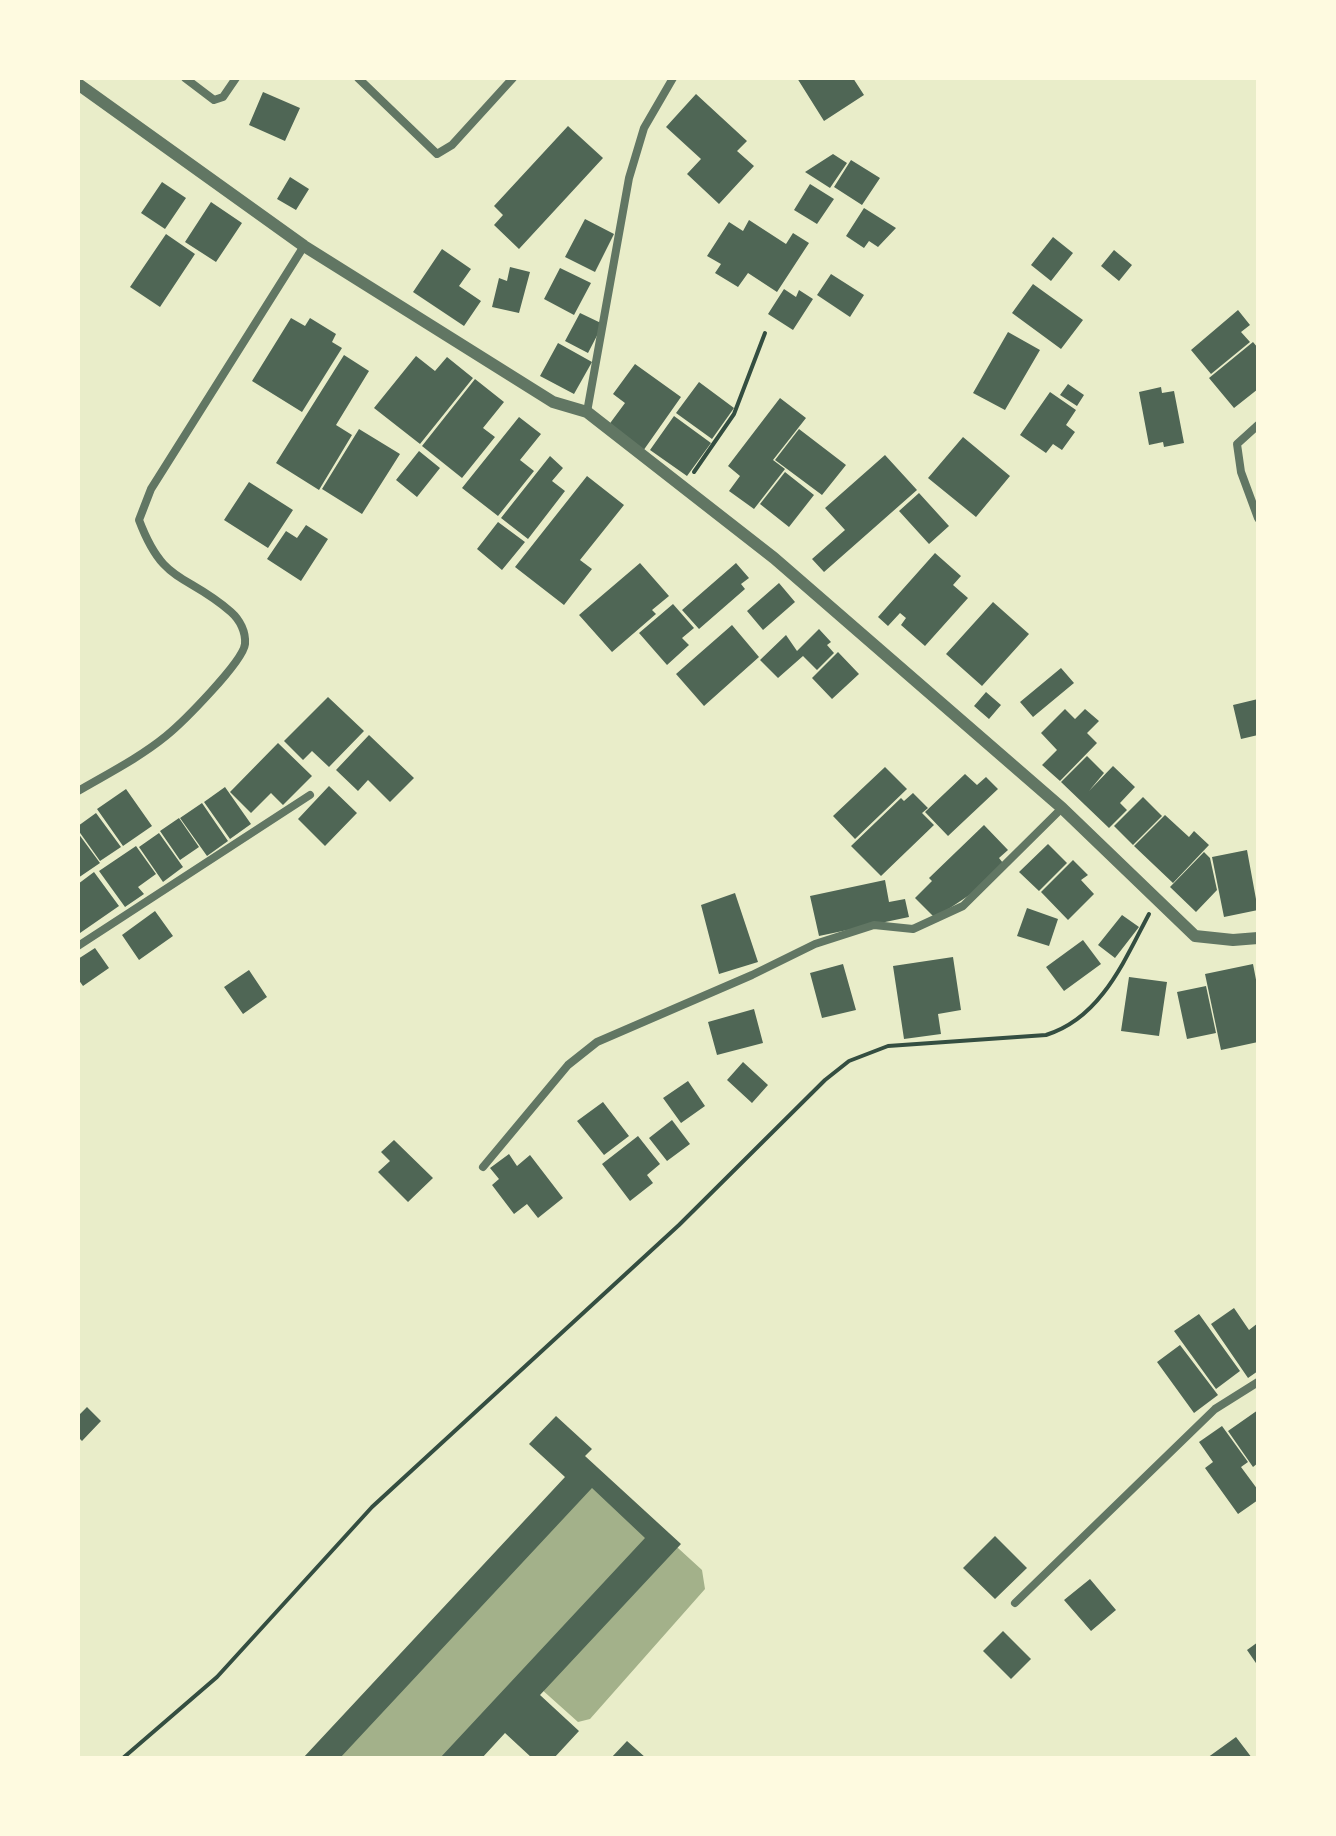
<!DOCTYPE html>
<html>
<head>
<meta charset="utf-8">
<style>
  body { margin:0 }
  #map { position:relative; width:1336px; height:1836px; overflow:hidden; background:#e9edc9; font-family:Arial,sans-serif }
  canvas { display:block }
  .frame { position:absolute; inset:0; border:80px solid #fefae0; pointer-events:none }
</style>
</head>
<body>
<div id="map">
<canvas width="1336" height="1836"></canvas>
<div class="frame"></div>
</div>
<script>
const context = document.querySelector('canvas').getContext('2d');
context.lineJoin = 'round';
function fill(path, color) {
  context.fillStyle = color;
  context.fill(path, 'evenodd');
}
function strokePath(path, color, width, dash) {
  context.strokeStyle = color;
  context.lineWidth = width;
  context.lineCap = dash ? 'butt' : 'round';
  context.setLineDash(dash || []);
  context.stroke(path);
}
fill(new Path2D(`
  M607 1483 702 1570 705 1589 590 1719 578 1722 540 1688 462 1758H329L583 1487Z`), '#a3b18a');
fill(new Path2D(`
  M797 78H853L864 95 824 121Z
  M263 92 300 108 285 141 249 125Z
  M696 94 747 141 737 151 754 166 719 204 687 174 701 159 666 127Z
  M568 126 603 158 519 249 494 225 503 215 494 206Z
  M833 154 847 163 830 188 805 172Z
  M851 160 880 178 862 205 834 187Z
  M290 177 309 189 296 210 277 199Z
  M162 182 186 198 165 229 141 213Z
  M810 184 834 199 817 224 794 210Z
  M211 202 242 223 216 262 185 242Z
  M864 208 896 228 878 247 869 241 864 248 846 236Z
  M585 219 614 234 595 272 565 257Z
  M749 220 786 244 793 233 809 243 777 292 748 273 738 287 715 273 721 264 707 256 729 222 743 231Z
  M166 234 195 254 160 307 130 287Z
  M1053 237 1073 253 1051 281 1031 265Z
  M442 249 471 269 459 286 481 301 464 326 413 292Z
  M1114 250 1132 265 1119 281 1101 266Z
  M510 267 530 272 519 313 492 307 499 278 507 281Z
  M560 268 591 283 574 315 544 299Z
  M831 274 864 295 850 317 817 295Z
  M1033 284 1083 320 1061 349 1012 313Z
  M784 289 796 297 799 290 813 299 793 330 768 314Z
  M1238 310 1250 325 1241 332 1250 342 1211 374 1191 350Z
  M580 313 603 324 588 353 565 341Z
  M291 318 305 326 310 318 336 334 332 342 342 348 302 412 252 381Z
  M1008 332 1040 350 1005 410 973 393Z
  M1253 342 1258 348V389L1234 408 1209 378Z
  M558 343 592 362 574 394 540 376Z
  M344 355 369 371 336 425 352 435 319 490 276 463Z
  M416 356 435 371 447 357 473 378 420 444 374 408Z
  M635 364 681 397 643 451 608 426 625 403 613 394Z
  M475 379 504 402 483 428 495 437 462 478 422 446Z
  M699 382 734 408 712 439 676 413Z
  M1068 384 1084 395 1077 406 1060 395Z
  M1161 387 1162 393 1174 391 1184 443 1164 447 1163 442 1149 445 1139 392Z
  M1050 392 1076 410 1066 425 1075 432 1062 450 1053 444 1046 453 1020 435Z
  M780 398 806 418 773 460 785 469 754 509 729 491 740 476 728 466Z
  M674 416 711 443 687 476 650 450Z
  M519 417 541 434 520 460 534 471 498 516 462 488Z
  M359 429 400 454 362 514 322 489Z
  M799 429 846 465 822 495 775 460Z
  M963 437 1010 476 976 517 928 478Z
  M419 451 440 468 417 497 396 480Z
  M885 455 917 490 824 572 812 559 845 530 825 508Z
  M550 456 563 468 552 481 565 491 528 539 501 518Z
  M785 472 814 495 789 527 760 504Z
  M587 476 624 505 580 560 592 569 564 605 515 567Z
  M249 482 293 510 268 548 224 520Z
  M919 493 949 526 929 544 899 511Z
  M498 522 525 542 502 570 477 549Z
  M306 525 328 539 301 581 267 559 286 531 297 538Z
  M935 553 961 576 953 585 968 598 925 646 901 625 906 618 900 613 888 626 878 617Z
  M640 563 669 596 652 610 656 614 612 652 579 615Z
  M736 563 749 578 741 584 745 589 699 629 682 610Z
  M779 583 795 602 763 630 747 611Z
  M993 602 1029 634 982 686 946 654Z
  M673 604 694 628 682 638 689 645 667 665 639 633Z
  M732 625 759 657 704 706 676 674Z
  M819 629 831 642 827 645 834 653 817 670 803 656 778 678 760 660 786 635 797 651Z
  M838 652 859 674 832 699 812 678Z
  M1061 668 1074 683 1033 717 1020 702Z
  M986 692 1001 705 989 719 974 706Z
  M328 697 364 731 329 767 312 751 303 760 284 741Z
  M1258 699V735L1241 739 1233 705Z
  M1065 709 1075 719 1085 709 1099 721 1087 733 1097 743 1060 781 1042 765 1057 750 1041 733Z
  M369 735 414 778 390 802 368 780 358 791 336 770Z
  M278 743 312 776 283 805 271 793 251 813 230 792Z
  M1087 756 1104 773 1089 791 1113 766 1135 787 1120 803 1127 810 1109 828 1061 782Z
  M885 767 907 789 855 839 833 816Z
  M965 774 977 785 986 777 998 789 948 836 925 812Z
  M329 786 357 813 325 846 298 819Z
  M225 787 251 824 230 839 204 802Z
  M126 789 152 826 123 846 97 809Z
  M913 793 928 808 922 813 934 825 881 876 851 846 901 798 904 801Z
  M1143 797 1162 816 1133 845 1114 826Z
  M202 803 228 841 207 856 180 818Z
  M96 813 121 847 100 861 78 830V826Z
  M1165 815 1189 837 1194 831 1209 845 1173 883 1134 846Z
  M179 818 199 847 180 860 160 831Z
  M984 825 1008 850 999 858 1003 863 971 894 935 918 915 898 932 881 929 878Z
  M78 833 100 863 78 878Z
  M159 833 183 867 163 882 139 847Z
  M1048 844 1067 863 1039 891 1019 872Z
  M136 846 156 874 138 887 144 894 125 907 99 871Z
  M1247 850 1258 910 1224 917 1212 857Z
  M1204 852 1210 858 1217 890 1196 912 1170 887Z
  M1073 860 1088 875 1081 880 1094 894 1068 920 1041 892Z
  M94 872 119 906 80 933 78 884Z
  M885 880 889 902 905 899 909 917 819 936 810 896Z
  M735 893 758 962 719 974 701 905Z
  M1027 908 1058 919 1049 946 1017 936Z
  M155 911 173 936 139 960 122 935Z
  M1122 915 1139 927 1115 958 1098 945Z
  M1083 940 1101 964 1064 991 1046 967Z
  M95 948 109 968 83 986 78 979V959Z
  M953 957 961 1010 938 1014 941 1034 904 1039 893 966Z
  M843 964 856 1010 822 1018 810 973Z
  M1253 964 1258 990V1042L1221 1050 1205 974Z
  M249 970 267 997 243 1014 224 987Z
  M1129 977 1167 982 1159 1036 1121 1031Z
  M1206 986 1216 1033 1187 1039 1177 992Z
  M754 1009 763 1043 717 1055 708 1022Z
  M743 1062 768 1085 752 1103 727 1080Z
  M688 1081 705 1106 681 1123 663 1098Z
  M603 1102 629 1136 604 1155 577 1121Z
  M672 1120 690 1144 667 1161 649 1138Z
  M638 1136 660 1164 647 1175 653 1183 630 1201 602 1164Z
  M394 1140 433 1178 408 1202 378 1172 390 1161 381 1152Z
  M509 1154 517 1166 530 1155 563 1198 538 1218 527 1204 514 1214 492 1185 499 1179 490 1168Z
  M1234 1308 1249 1330 1258 1323V1371L1248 1378 1211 1324Z
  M1199 1314 1240 1371 1216 1389 1174 1331Z
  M1180 1345 1218 1395 1194 1413 1157 1362Z
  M87 1407 101 1421 82 1441 78 1437V1416Z
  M1258 1410V1463L1253 1467 1228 1431Z
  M556 1416 592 1449 585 1456 681 1544 540 1695 579 1731 554 1758H532L505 1733 482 1758H440L645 1538 592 1488 340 1758H303L565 1477 529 1444Z
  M1222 1426 1248 1462 1241 1467 1258 1490V1500L1238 1514 1205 1468 1213 1462 1199 1442Z
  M995 1536 1027 1568 995 1599 963 1568Z
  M1090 1579 1116 1610 1091 1631 1064 1600Z
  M1003 1631 1031 1659 1011 1679 983 1651Z
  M1258 1642V1666L1247 1650Z
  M1236 1737 1252 1758H1207Z
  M627 1741 646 1758H611Z`), '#4f6655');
strokePath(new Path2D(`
  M694 472 734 414 765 333
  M123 1758 217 1677 372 1507 679 1225 825 1080 849 1061 888 1046 1046 1035C1101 1018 1124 961 1149 914`), '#344e41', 4);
strokePath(new Path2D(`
  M185 78 214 100 223 97 236 78
  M358 78 437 154 452 145 513 78
  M587 412 629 178 644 128 673 78
  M1258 425 1237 444 1241 472 1258 518
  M78 791C107 774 139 758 166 736 182 723 243 662 245 644 246 632 240 620 231 612 185 572 164 586 139 520L151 489 304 246
  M78 946 310 795
  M483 1167 568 1065 597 1042 752 975 815 944 874 925 913 929 963 906 1062 808
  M1015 1603 1215 1409 1258 1382`), '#617663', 8);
strokePath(new Path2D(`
  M78 84 304 246 553 402 587 412 774 558 1062 808 1195 936 1233 940 1258 938`), '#617663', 12);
</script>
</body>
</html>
